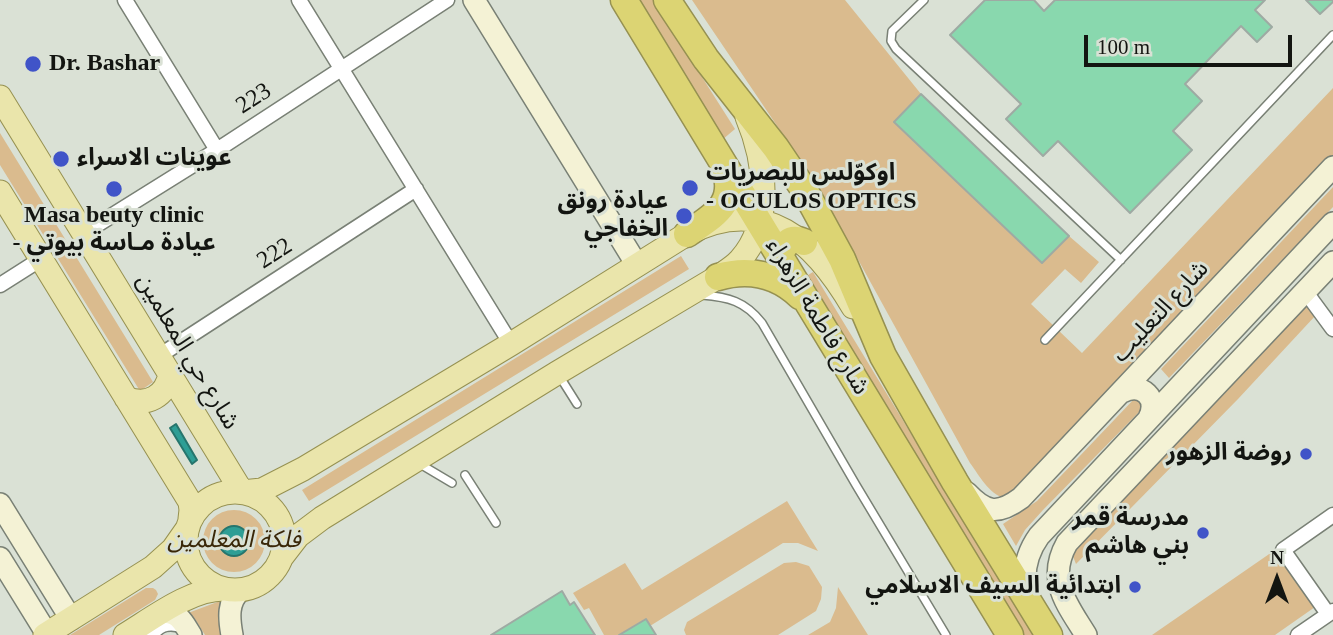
<!DOCTYPE html>
<html>
<head>
<meta charset="utf-8">
<style>
  body { margin:0 }
  #map { position:relative; width:1333px; height:635px; overflow:hidden; background:#dae1d5; font-family:"Times New Roman",serif }
  canvas { display:block }
  .north { position:absolute; left:1242px; top:544px; width:70px; height:70px; -webkit-text-stroke:5px #dae1d5; paint-order:stroke; rotate:0deg; font-size:19px; font-weight:700; line-height:28px; text-align:center; color:#131511 }
  .north::after { content:''; display:block; margin:auto; width:24px; height:32px; background:#131511; clip-path:polygon(50% 0,100% 100%,50% 72%,0 100%) }
  .scale { position:absolute; left:1084px; top:35px; width:208px; height:32px; box-sizing:border-box; border:4px solid #131511; border-top:0; padding-left:9px; font-size:21px; line-height:24px; white-space:nowrap; color:#131511; -webkit-text-stroke:5px #dae1d5; paint-order:stroke }
</style>
</head>
<body>
<div id="map">
<canvas width="1333" height="635"></canvas>
<div class="north">N</div>
<div class="scale">100 m</div>
</div>
<script>
const context = document.querySelector('canvas').getContext('2d');
context.lineJoin = 'round';
function fill(path, color) {
  context.fillStyle = color;
  context.fill(path, 'evenodd');
}
function strokePath(path, color, width, dash) {
  context.strokeStyle = color;
  context.lineWidth = width;
  context.lineCap = dash ? 'butt' : 'round';
  context.setLineDash(dash || []);
  context.stroke(path);
}
function label(font, color, halo, rows, align = 'center') {
  context.font = font + ' "Times New Roman","Noto Sans Arabic",serif';
  context.lineWidth = 6;
  context.setLineDash([]);
  context.textBaseline = 'middle';
  context.strokeStyle = halo;
  context.fillStyle = color;
  for (const [text, x, y, turn = 0] of rows) {
    context.save();
    context.translate(x, y);
    context.rotate((+turn || 0) * Math.PI / 180);
    context.textAlign = isNaN(turn) ? turn : align;
    if (halo) context.strokeText(text, 0, 0);
    context.fillText(text, 0, 0);
    context.restore();
  }
}
fill(new Path2D(`
  M635 0H653L735 129 722 140Z
  M692 0H845L921 94 894 122 1042 263 1069 236 1099 262 1081 283 1065 269 1031 304 1082 353 1333 88V161L1032 480 1004 498C989 494 979 475 970 463L817 185Z
  M0 133 153 382 140 391 0 165Z
  M1333 187V207L1169 378 1161 369Z
  M681 256 689 269 309 501 302 490Z
  M813 272 1033 635H1022L803 278Z
  M1308 305 1316 315 1238 399 1076 564 1072 554Z
  M1138 397 1145 406 1043 510 1025 530 1016 546 1003 524 1037 501 1135 398Z
  M787 501 818 551 798 543H783L650 626 645 619 619 635H604L589 608 584 610 573 593 625 563 642 590Z
  M203 541a31 31 0 1 1 62 0a31 31 0 1 1-62 0Z
  M1275 550 1315 607 1275 635H1152Z
  M796 562 809 566 822 587 821 599 816 611 778 635H686L684 630 687 622 784 563Z
  M838 587 868 635H808L830 622 836 608Z
  M146 588H153L156 590 158 594 155 600 99 635H70Z
  M220 601 221 623 223 635H205L195 619 188 613Z`), '#dabb8e');
const water = new Path2D(`
  M176 424 197 460 192 464 170 428Z
  M219 541a15 15 0 1 1 30 0a15 15 0 1 1-30 0Z`);
fill(water, '#2e9e95');
strokePath(water, '#26756d', 2);
const building = new Path2D(`
  M985 0H1034L1044 11 1055 0H1265L1255 10 1272 27 1257 42 1241 26 1185 84 1202 101 1173 131 1192 150 1130 213 1058 141 1043 156 1006 119 1021 104 950 35Z
  M1306 0H1333V2L1320 14Z
  M921 94 1069 236 1042 263 894 122Z
  M562 591 570 605 574 602 595 635H491Z
  M646 619 656 635H619Z`);
fill(building, '#89d8ae');
strokePath(building, '#9eaaa3', 2);
const lane = new Path2D(`
  M924 0 892 31 891 41 896 49 1121 260
  M702 295C728 297 745 301 762 323L856 485 946 635
  M1045 340 1333 35
  M560 377 577 404
  M420 464 452 483
  M465 475 496 523`);
const street = new Path2D(`
  M125 0 217 150
  M299 0 511 344
  M84 233 217 150 447 0
  M0 285 41 259
  M1305 291 1333 329
  M159 356 416 189
  M1328 614 1283 550 1333 515
  M151 635C159 623 170 621 183 626
  M1298 635 1333 611`);
const secondary = new Path2D(`
  M474 0 637 265
  M1122 392C1142 382 1159 398 1149 418
  M967 493C986 513 998 515 1021 498L1333 167
  M0 504 71 619
  M0 558 47 634
  M1027 597C1022 575 1026 554 1039 536L1333 223
  M162 612C179 612 183 622 191 635
  M232 635C229 619 227 601 241 590
  M1086 635C1067 604 1046 580 1067 543L1333 262`);
const primary = new Path2D(`
  M0 97 242 492 262 490 303 469 511 344 687 234C765 193 815 242 853 307
  M0 192 190 502 191 510 190 519
  M126 398C147 407 166 396 170 374
  M186 541a49 49 0 1 1 98 0a49 49 0 1 1-98 0Z
  M281 558 298 536 322 518 557 373 718 277C725 272 734 267 740 260 774 223 765 160 747 117
  M45 635 153 567 173 549 187 529
  M125 635C153 618 190 589 224 589`);
const highway = new Path2D(`
  M624 0 1010 635
  M667 0 706 59 776 148 805 191 842 259 883 356 955 482 1049 635
  M687 234C714 215 737 205 725 168
  M781 258C782 244 790 236 804 242
  M718 277C749 268 777 274 800 296`);
strokePath(lane, '#798075', 10);
strokePath(street, '#798075', 17);
strokePath(secondary, '#798075', 24);
strokePath(primary, '#969151', 25);
strokePath(highway, '#969151', 29);
strokePath(lane, '#fff', 7);
strokePath(street, '#fff', 14);
strokePath(secondary, '#f4f2d5', 21);
strokePath(primary, '#eae5ab', 23);
strokePath(highway, '#dcd473', 26);
for (const [x, y, r, color] of [
  [33,64,9,"#4054c8"],
  [61,159,9,"#4054c8"],
  [690,188,9,"#4054c8"],
  [114,189,9,"#4054c8"],
  [684,216,9,"#4054c8"],
  [1306,454,7,"#4054c8"],
  [1203,533,7,"#4054c8"],
  [1135,587,7,"#4054c8"]
]) {
  const dot = new Path2D();
  dot.arc(x, y, r, 0, 2 * Math.PI);
  context.fillStyle = color;
  context.fill(dot);
  strokePath(dot, '#dae1d5', 2.5);
}
label('bold 24px', '#131511', '#dae1d5', [
  ["Dr. Bashar",49,64,"left"],
  ["عوينات الاسراء",77,159,"left"],
  ["اوكوّلس للبصريات",706,174,"left"],
  ["- OCULOS OPTICS",706,202,"left"],
  ["عيادة رونق",668,202],
  ["الخفاجي",668,230],
  ["Masa beuty clinic",114,216,"center"],
  ["- عيادة مـاسة بيوتي",114,244,"center"],
  ["روضة الزهور",1292,454],
  ["مدرسة قمر",1189,519],
  ["بني هاشم",1189,547],
  ["ابتدائية السيف الاسلامي",1121,587]
], 'right');
label('24px', '#131511', '#dae1d5', [
  ["223",254,99,-33],
  ["222",275,254,-33],
  ["شارع التعليب",1161,312,-47],
  ["شارع فاطمة الزهراء",817,317,59],
  ["شارع حي المعلمين",187,352,59]
]);
label('italic 24px', '#392708', '#dae1d5', [
  ["فلكة المعلمين",234,541]
]);
</script>
</body>
</html>
